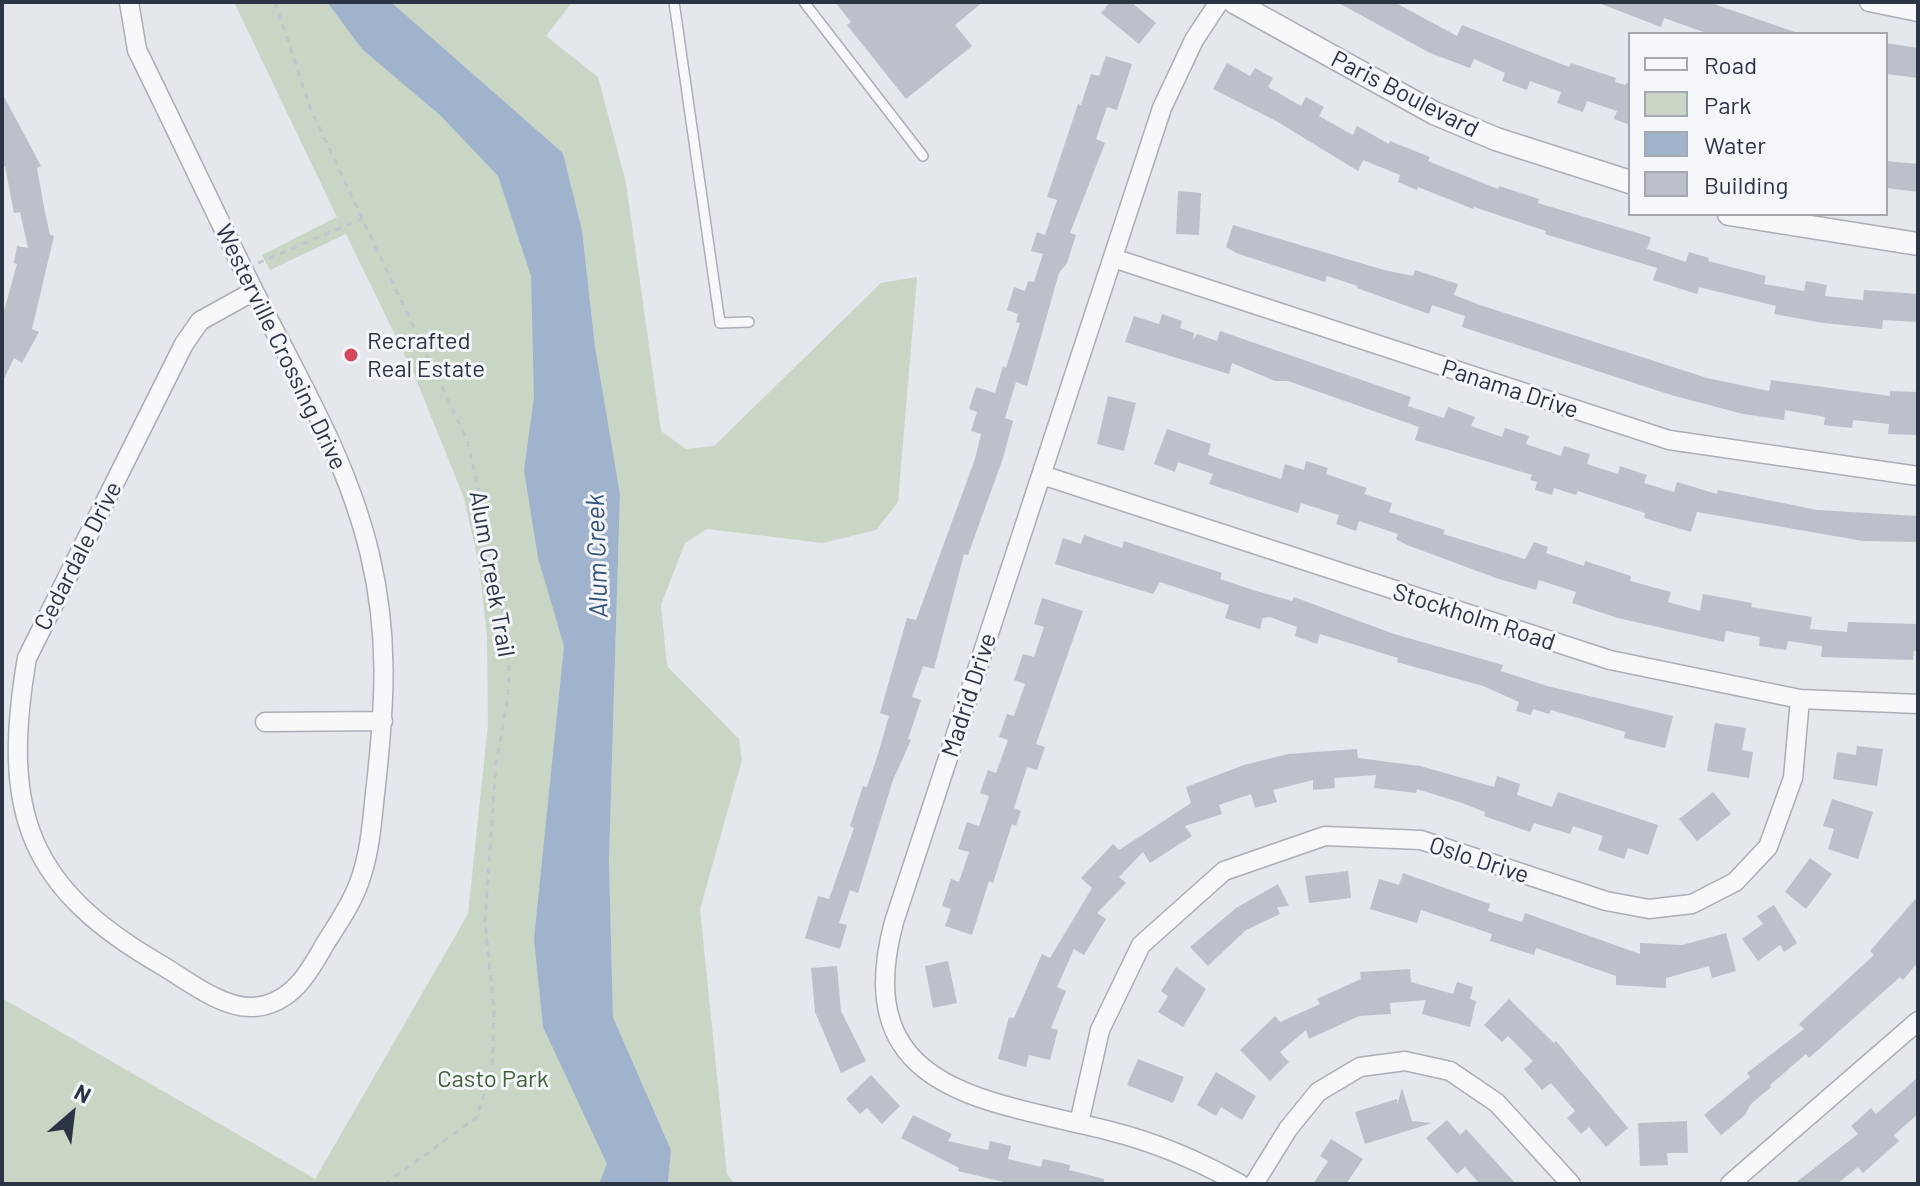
<!DOCTYPE html>
<html>
<head>
<meta charset="utf-8">
<style>
  body { margin:0 }
  #map { position:relative; width:1920px; height:1186px; overflow:hidden; background:#e4e7ec; font-family:Barlow,sans-serif }
  canvas { display:block }
  .frame { position:absolute; inset:0; border:4px solid #2b3445; pointer-events:none }
  .legend { position:absolute; left:1628px; top:32px; width:260px; height:184px; box-sizing:border-box; background:#f4f6f9; border:2px solid #a4a8b1; margin:0; padding:10px 14px; list-style:none; font-size:24px; color:#2b3445 }
  .legend li { display:flex; align-items:center; gap:16px; height:40px }
  .legend b { width:40px; border:2px solid #a4a8b1 }
  .north { position:absolute; left:32px; top:1074px; width:80px; height:80px; -webkit-text-stroke:6px #f4f6f9; paint-order:stroke; rotate:28deg; font-size:22px; font-weight:700; line-height:32px; text-align:center; color:#2b3445 }
  .north::after { content:''; display:block; margin:auto; width:28px; height:36px; background:#2b3445; clip-path:polygon(50% 0,100% 100%,50% 72%,0 100%) }
</style>
</head>
<body>
<div id="map">
<canvas width="1920" height="1186"></canvas>
<div class="frame"></div>
<ul class="legend">
<li><b style="height:10px;background:#f7f8fa"></b>Road</li>
<li><b style="height:22px;background:#c9d6c5"></b>Park</li>
<li><b style="height:22px;background:#9fb4cc"></b>Water</li>
<li><b style="height:22px;background:#bbc0ca"></b>Building</li>
</ul>
<div class="north">N</div>
</div>
<script>
const context = document.querySelector('canvas').getContext('2d');
context.lineJoin = 'round';
function fill(path, color) {
  context.fillStyle = color;
  context.fill(path, 'evenodd');
}
function strokePath(path, color, width, dash) {
  context.strokeStyle = color;
  context.lineWidth = width;
  context.lineCap = dash ? 'butt' : 'round';
  context.setLineDash(dash || []);
  context.stroke(path);
}
function label(font, color, halo, rows, align = 'center') {
  context.font = font + ' Barlow,sans-serif';
  context.lineWidth = 6;
  context.setLineDash([]);
  context.textBaseline = 'middle';
  context.strokeStyle = halo;
  context.fillStyle = color;
  for (const [text, x, y, turn = 0] of rows) {
    context.save();
    context.translate(x, y);
    context.rotate((+turn || 0) * Math.PI / 180);
    context.textAlign = isNaN(turn) ? turn : align;
    if (halo) context.strokeText(text, 0, 0);
    context.fillText(text, 0, 0);
    context.restore();
  }
}
fill(new Path2D(`
  M234 2H381L520 120 622 1184H2V998L315 1179 468 914 488 724 487 636 479 565 464 498 414 374 346 234 270 270 262 255 337 217Z
  M391 2H572L546 36 598 77 626 183 661 431 686 449 714 446 881 283 917 277 898 502 876 530 823 543 707 529 685 543 661 605 667 666 739 739 742 760 700 909 727 1174 735 1184H668L671 1150 613 1017 609 861 620 494 595 346 582 230 563 153Z`), '#c9d6c5');
fill(new Path2D(`
  M327 2H391L563 153 582 230 595 346 620 494 609 861 613 1017 671 1150 668 1184H599L607 1164 543 1027 534 939 564 646 538 558 524 470 534 397 531 276 498 176 441 116 362 49Z`), '#9fb4cc');
fill(new Path2D(`
  M835 2H983L955 25 972 46 906 99 847 25 851 22Z
  M1110 2H1131L1156 23 1139 44 1101 13Z
  M1337 2H1394L1457 36 1462 25 1569 67 1571 63 1616 78 1615 82 1625 85 1630 80V125L1614 119 1617 111 1587 101 1583 112 1557 103 1561 92 1530 81 1527 90 1502 81 1505 73 1474 59 1470 68 1430 53Z
  M1596 2H1708L1795 32 1709 34 1664 18 1661 27Z
  M1886 43 1918 48V78L1886 74Z
  M1106 56 1132 64 1117 110 1107 107 1096 139 1105 143 1070 233 1076 235 1067 263 1059 273 1027 386 1016 382 1005 418 1013 421 1003 458 968 555 964 554 934 669 923 666 912 697 921 700 908 739 911 740 893 780 858 893 850 890 839 923 847 925 840 949 805 938 818 896 829 899 854 828 850 826 863 786 867 787 878 754 889 716 880 713 907 618 916 620 975 459 981 434 971 431 977 412 969 409 976 387 995 393 1003 366 1006 368 1020 323 1016 322 1018 314 1007 310 1014 287 1025 291 1028 281 1034 282 1043 254 1031 251 1037 232 1045 235 1057 200 1047 197 1078 104 1081 105 1091 74 1099 76Z
  M1227 63 1250 76 1255 68 1273 78 1268 87 1301 106 1306 97 1324 107 1319 116 1353 135 1357 126 1389 144 1390 141 1430 157 1428 161 1498 189 1499 186 1539 199 1538 203 1651 237 1647 249 1686 262 1689 252 1709 258 1708 261 1766 276 1764 284 1804 291 1806 281 1827 285 1825 296 1863 300 1864 290 1918 294V322L1883 320 1882 329 1823 323 1774 314 1776 306 1699 287 1697 294 1653 280 1657 268 1545 234 1546 231 1474 207 1473 209 1418 187 1417 190 1398 182 1400 175 1363 160 1358 171 1278 122 1213 89Z
  M2 93 41 166 37 168 44 207 50 235 54 236 32 329 39 332 22 363 14 358 2 383V318L17 264 14 263 17 246 28 248 20 212 14 213 5 166 2 167Z
  M1886 161 1918 164V192L1886 188Z
  M1178 191 1201 193 1199 235 1176 234Z
  M1233 225 1384 270 1413 276 1415 270 1458 284 1454 295 1480 305 1707 378 1769 391 1771 380 1890 396V391L1918 392 1916 435 1888 434 1889 424 1853 420 1852 428 1824 425 1825 417 1785 410 1784 420 1743 414 1671 395 1462 327 1465 316 1432 305 1429 314 1357 288 1358 286 1327 276 1325 282 1236 253 1226 247Z
  M1162 314 1182 321 1180 328 1194 333 1193 340 1197 334 1217 341 1220 331 1411 397 1408 406 1444 418 1448 407 1475 417 1471 426 1502 437 1505 428 1529 436 1526 444 1561 456 1564 446 1590 454 1587 464 1618 474 1620 466 1647 475 1644 483 1674 492 1677 482 1717 494 1718 490 1817 510 1918 516V542L1863 541 1697 512 1691 532 1644 518 1645 513 1578 491 1576 495 1554 488 1552 495 1535 490 1537 482 1530 480 1532 475 1415 440 1419 427 1288 381H1275L1232 363 1229 374 1125 342 1134 316 1159 324Z
  M1108 396 1136 403 1124 451 1097 444Z
  M1167 429 1211 444 1208 455 1281 479 1285 464 1304 470 1306 461 1328 468 1326 474 1367 488 1364 494 1392 503 1389 512 1445 530 1443 534 1525 559 1534 542 1548 547 1546 553 1584 566 1585 561 1631 576 1630 581 1671 592 1668 602 1700 611 1703 594 1752 603 1751 607 1812 617 1810 629 1847 632 1848 622 1918 624V651H1914L1913 660 1821 657 1822 646 1788 641 1786 650 1759 646 1760 637 1726 631 1724 642 1618 618 1572 603 1576 592 1539 580 1536 590 1496 578 1407 545 1396 539 1398 534 1359 521 1356 531 1336 524 1339 515 1301 503 1298 513 1209 484 1213 474 1178 462 1175 472 1154 464Z
  M1084 535 1122 548 1124 541 1222 573 1220 579 1253 590 1292 601 1294 597 1394 634 1503 665 1501 671 1547 686 1673 716 1665 748 1624 738 1625 732 1551 710 1549 714 1533 709 1531 715 1516 711 1519 702 1483 686 1397 662 1398 658 1320 634 1317 644 1295 636 1297 627 1270 617 1263 618 1260 629 1225 618 1229 605 1160 582 1153 594 1055 564 1063 538 1081 544Z
  M1042 598 1083 611 1036 744 1045 747 1037 770 1027 767 1014 808 1021 811 1016 826 1012 824 993 883 989 881 972 935 945 926 951 909 942 906 951 879 959 882 969 852 958 849 967 822 979 826 989 796 980 793 988 770 996 773 1008 740 999 737 1007 714 1014 716 1025 684 1014 680 1023 654 1034 657 1044 627 1034 624Z
  M1715 723 1746 728 1742 750 1753 752 1749 778 1707 771Z
  M1857 746 1883 749 1877 786 1833 779 1837 752 1856 755Z
  M1357 749 1358 758 1420 766 1494 787 1497 776 1520 784 1517 795 1552 807 1558 792 1658 825 1648 855 1628 848 1624 859 1598 850 1603 836 1573 826 1570 834 1534 823 1530 832 1484 816 1485 812 1462 803 1417 789 1416 793 1374 788 1376 775 1334 778 1335 788 1313 790V780L1273 790 1277 802 1255 808 1251 794 1219 805 1222 814 1185 826 1192 836 1150 863 1143 852 1119 877 1126 883 1097 913 1106 919 1084 955 1074 949 1057 987 1066 991 1051 1028 1058 1030 1050 1060 1029 1055 1026 1067 998 1059 1009 1017 1014 1018 1042 954 1050 958 1092 888 1081 878 1113 844 1119 850 1191 803 1186 787 1244 765 1288 754Z
  M1713 792 1731 814 1697 841 1679 819Z
  M1832 799 1873 812 1858 859 1828 849 1834 829 1823 826Z
  M1810 858 1832 874 1806 909 1785 892Z
  M1348 871 1351 898 1309 903 1305 876Z
  M1403 873 1490 904 1488 911 1522 922 1525 913 1640 954V943L1682 945 1726 933 1736 971 1712 978 1709 966 1666 978V988L1616 985V976L1536 948 1534 955 1490 941 1492 934 1421 910 1417 923 1370 909 1379 879 1399 885Z
  M1278 884 1289 906 1277 907 1280 914 1246 930 1208 966 1190 947 1236 908Z
  M1918 896V962L1903 980 1900 977 1809 1058 1806 1054 1770 1085 1771 1087 1751 1104 1745 1115 1721 1135 1704 1115 1750 1077 1747 1073 1804 1029 1799 1024 1874 955 1870 951Z
  M1774 905 1797 943 1784 952 1780 945 1758 961 1742 939 1763 924 1757 916Z
  M948 961 957 1003 933 1008 925 966Z
  M837 966 841 1011 866 1061 841 1073 815 1012 811 968Z
  M1176 967 1206 989 1183 1027 1158 1012 1168 996 1161 991Z
  M1410 969 1411 982 1453 994 1457 982 1473 987 1470 999 1476 1001 1470 1027 1422 1014 1426 1000 1390 1003 1391 1014 1359 1016 1309 1039 1306 1030 1280 1052 1289 1062 1270 1081 1240 1050 1275 1016 1280 1022 1320 1004 1317 999 1361 979 1360 972Z
  M1509 999 1554 1043 1556 1041 1628 1128 1606 1147 1589 1127 1581 1134 1567 1118 1575 1111 1551 1083 1542 1090 1524 1069 1533 1061 1508 1036 1502 1042 1484 1025Z
  M1138 1059 1184 1077 1173 1103 1127 1085Z
  M1216 1072 1256 1096 1242 1120 1221 1107 1216 1116 1197 1105Z
  M871 1075 900 1106 882 1124 867 1108 860 1114 846 1099Z
  M1918 1077V1114L1894 1135 1899 1141 1863 1173 1858 1167 1837 1184H1794L1858 1134 1851 1126 1871 1108 1876 1114Z
  M1402 1088 1412 1121 1432 1123 1365 1144 1355 1112 1397 1099V1105Z
  M913 1115 952 1134 948 1141 988 1150 990 1141 1011 1146 1008 1159 1041 1167 1043 1159 1070 1165 1069 1170 1104 1179V1184H1012L958 1171 959 1168 901 1138Z
  M1447 1120 1460 1135 1466 1129 1516 1184H1480L1465 1167 1457 1174 1426 1138Z
  M1687 1121 1688 1153H1667L1668 1165 1640 1166 1638 1123Z
  M1331 1139 1363 1159 1346 1184H1313L1328 1161 1320 1156Z`), '#bbc0ca');
const service = new Path2D(`
  M674 2 720 323 749 322
  M804 2 923 156`);
const minor = new Path2D(`
  M129 2 137 50C177 131 215 213 255 293 298 378 348 461 370 555 389 635 385 703 376 785 372 818 371 851 359 883 351 905 337 925 325 944 309 973 291 1004 254 1007 223 1009 188 981 163 966 29 889 0 814 27 658L184 344 200 321 254 291
  M1219 2 1194 40 1162 108 894 922C848 1093 988 1100 1110 1131 1154 1142 1201 1162 1240 1184
  M1869 2 1918 12
  M1113 258 1669 440 1918 476
  M1042 475 1610 660 1800 699 1918 704
  M265 722 383 721
  M1079 1123 1100 1030 1141 945 1224 871 1325 836 1421 840 1606 901 1649 909 1692 904 1735 882 1768 847 1793 778 1800 699
  M1254 1184 1288 1129 1318 1092 1360 1067 1405 1061 1450 1071 1497 1103 1571 1184
  M1730 1184 1918 1021`);
const tertiary = new Path2D(`
  M1234 2 1434 113 1496 139 1630 182
  M1729 214 1918 244`);
strokePath(service, '#a9aeb7', 12);
strokePath(minor, '#a9aeb7', 21);
strokePath(tertiary, '#a9aeb7', 25);
strokePath(new Path2D(`
  M275 2 311 110 467 440 499 581 509 665 508 697 496 763 485 921 494 1011 492 1072 476 1118 385 1184
  M258 263 361 219`), '#c2c5cb', 3, [6, 6]);
strokePath(service, '#f7f8fa', 9);
strokePath(minor, '#f7f8fa', 18);
strokePath(tertiary, '#f7f8fa', 22);
for (const [x, y, r, color] of [
  [351,355,8,"#d1495b"]
]) {
  const dot = new Path2D();
  dot.arc(x, y, r, 0, 2 * Math.PI);
  context.fillStyle = color;
  context.fill(dot);
  strokePath(dot, '#f4f6f9', 3);
}
label('24px', '#2b3445', '#f4f6f9', [
  ["Paris Boulevard",1405,94,27],
  ["Westerville Crossing Drive",281,347,64],
  ["Panama Drive",1510,389,18],
  ["Cedardale Drive",78,556,-63],
  ["Alum Creek Trail",492,574,80],
  ["Stockholm Road",1474,617,18],
  ["Madrid Drive",969,695,-72],
  ["Oslo Drive",1479,860,18]
]);
label('24px', '#2b3445', '#f4f6f9', [
  ["Recrafted",367,341],
  ["Real Estate",367,369]
], 'left');
label('24px', '#3f6138', '#f4f6f9', [
  ["Casto Park",493,1079]
]);
label('italic 26px', '#34527a', '#f4f6f9', [
  ["Alum Creek",597,556,-92]
]);
</script>
</body>
</html>
